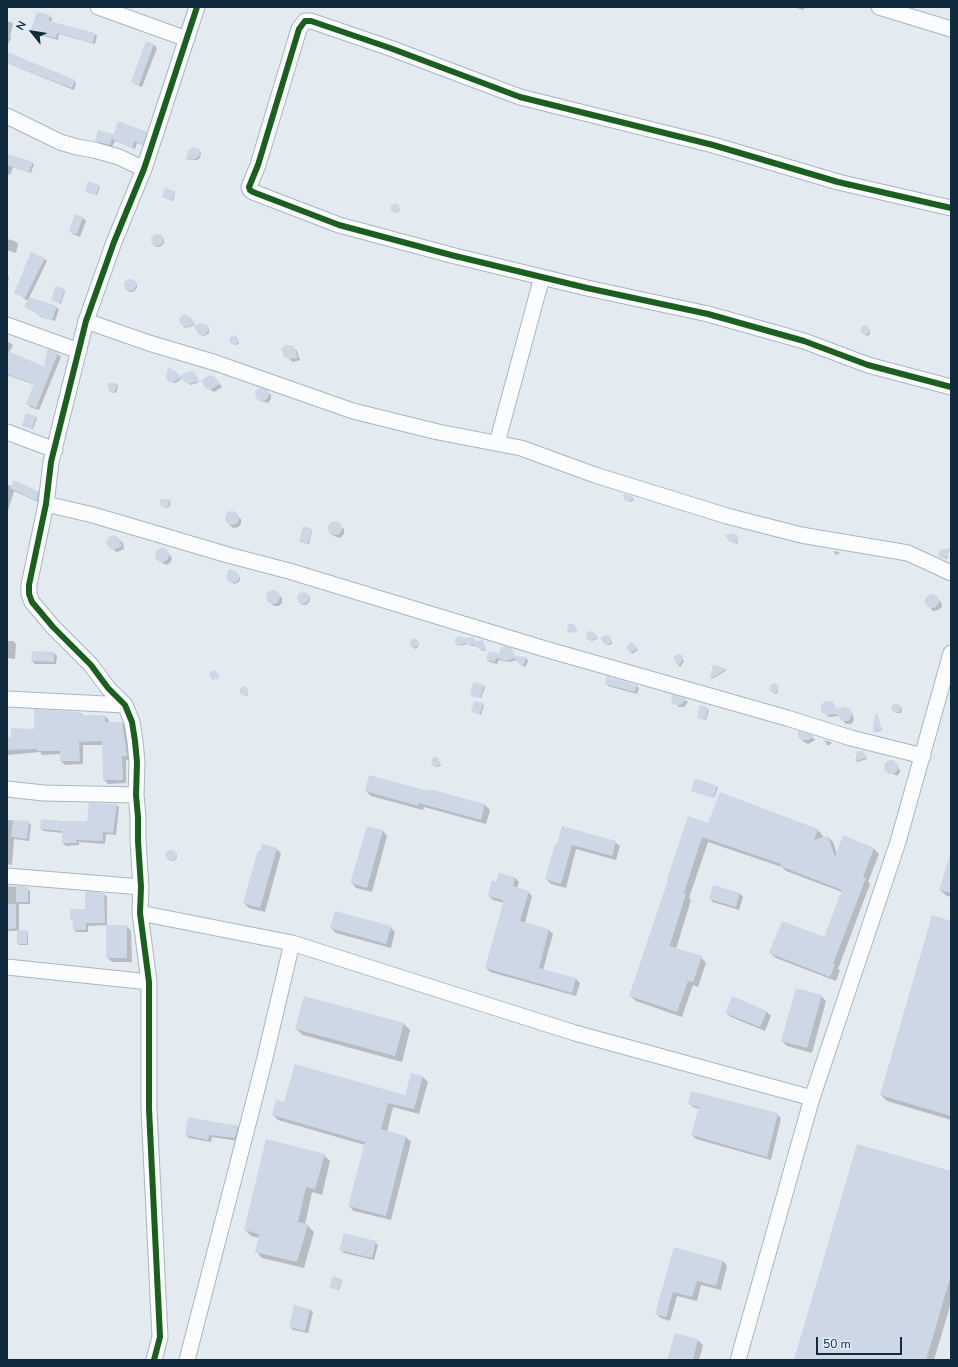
<!DOCTYPE html>
<html>
<head>
<meta charset="utf-8">
<style>
  body { margin:0 }
  #map { position:relative; width:958px; height:1367px; overflow:hidden; background:#e4ebf0; font-family:"Nunito Sans",sans-serif }
  canvas { display:block }
  .frame { position:absolute; inset:0; border:8px solid #0f2b3d; pointer-events:none }
  .north { position:absolute; left:12px; top:12px; width:40px; height:40px; -webkit-text-stroke:3px #dfecf5; paint-order:stroke; rotate:300deg; font-size:11px; font-weight:700; line-height:16px; text-align:center; color:#0f2b3d }
  .north::after { content:''; display:block; margin:auto; width:14px; height:18px; background:#0f2b3d; clip-path:polygon(50% 0,100% 100%,50% 72%,0 100%) }
  .scale { position:absolute; left:816px; top:1337px; width:86px; height:18px; box-sizing:border-box; border:2px solid #0f2b3d; border-top:0; padding-left:5px; font-size:12px; line-height:14px; white-space:nowrap; color:#0f2b3d; -webkit-text-stroke:3px #dfecf5; paint-order:stroke }
</style>
</head>
<body>
<div id="map">
<canvas width="958" height="1367"></canvas>
<div class="frame"></div>
<div class="north">N</div>
<div class="scale">50 m</div>
</div>
<script>
const context = document.querySelector('canvas').getContext('2d');
context.lineJoin = 'round';
function fill(path, color) {
  context.fillStyle = color;
  context.fill(path, 'evenodd');
}
function strokePath(path, color, width, dash) {
  context.strokeStyle = color;
  context.lineWidth = width;
  context.lineCap = dash ? 'butt' : 'round';
  context.setLineDash(dash || []);
  context.stroke(path);
}
fill(new Path2D(`
  M795 7H804V10L796 8Z
  M49 16 52 18 51 23 95 34 97 36 95 44 59 34 58 40 33 33 31 31Z
  M7 21 13 23 10 37 11 38 7 47Z
  M147 43 154 45 157 48 142 87 135 84 132 81Z
  M7 53 75 81 76 83 74 90 7 63Z
  M146 133 148 136 145 146 137 143 135 149 115 141 112 147 100 144 97 141 113 135 114 136Z
  M197 149 201 153 200 158 197 160H188L187 159Z
  M7 154 32 163 34 164 31 173 13 167 10 175 7 174Z
  M89 182 100 187 97 195 87 192Z
  M174 192 175 193 173 201 163 197Z
  M393 204H396L400 209 398 213 391 209Z
  M83 218 86 221 80 237 73 234 70 231Z
  M152 241a6 6 0 1 1 12 0a6 6 0 1 1-12 0Z
  M7 239 15 241 18 244 16 253 7 250Z
  M45 259 47 261 29 298 56 307 59 309 55 321 41 317 39 314 28 309 25 306 28 301 15 292Z
  M7 276 9 278 7 286Z
  M125 286a6 6 0 1 1 12 0a6 6 0 1 1-12 0Z
  M64 290 65 291 61 304 52 300Z
  M190 317 195 325 186 328 183 326 182 325Z
  M205 325 209 329V333L205 336H202L198 332Z
  M862 326H866L870 331V334L867 336 863 333 862 332Z
  M232 337 237 338 239 344 235 345 230 341Z
  M7 341 13 345 9 353 49 369V351L58 354 61 357 39 410 30 407 27 404 35 385 7 375Z
  M293 347 297 351 300 360 293 362 285 356Z
  M196 376 199 382 191 385 181 379 176 383H173L169 380 181 377Z
  M218 381 222 387 214 392 206 387Z
  M116 384 118 385 117 391 115 393 111 392 110 390Z
  M259 389 268 392 271 395V399L268 403 261 401 257 398 256 394Z
  M35 417 37 418 33 429 24 426Z
  M8 485 38 492 41 495 40 503 14 491 7 514Z
  M633 498 634 500 631 502 626 500Z
  M169 500 170 501V506L167 508 164 507 162 506Z
  M229 513H234L241 519V524L238 527 233 528 226 521V516Z
  M334 522 344 529V534L340 538 334 536 330 533 328 527 330 524Z
  M311 530 312 531 309 544 301 542 300 541Z
  M734 535 738 539 737 544 731 541Z
  M116 537 123 543 124 549 117 552 109 547Z
  M162 549 166 550 172 558 170 563 166 565 158 560 156 555 158 551Z
  M833 551 839 552 840 553 836 555Z
  M948 551 947 559 940 557Z
  M239 575 240 579 239 582 234 584 228 579Z
  M270 591H275L282 598V603L279 606H274L267 599V595Z
  M298 599a6 6 0 1 1 12 0a6 6 0 1 1-12 0Z
  M930 596H934L941 602 942 607 938 610 933 611 927 604 926 599Z
  M592 632 598 638 592 641 588 639Z
  M608 636 611 639 612 643 610 645H607L605 644Z
  M411 640H415L419 644 418 647 416 649 412 647 411 646Z
  M7 641H13L16 644 15 659 7 658Z
  M455 641 477 642 483 641 486 651 481 650 477 646H471L467 644 460 646Z
  M632 643 638 650 632 654 631 652Z
  M511 649 516 658H526L528 660 526 666 524 667 517 660 509 662 499 660 497 664 490 662 487 660Z
  M54 653 57 656 56 664H35L32 661Z
  M681 656 684 661 680 667 674 658Z
  M714 665 726 670H727L712 679 711 678Z
  M606 683 637 686 639 688 637 694 608 686Z
  M771 685H775L777 686 778 688V692L776 694 772 692 771 691Z
  M483 686 485 687 481 698 472 696Z
  M242 687H244L247 689 248 694 247 696 240 693Z
  M672 700H685L688 702 684 707H679Z
  M475 702 484 705 481 715 472 711Z
  M897 704 902 708 901 713H896L893 708V705Z
  M701 708 709 710 706 720 699 718Z
  M822 710H849L852 713 854 720 851 724H846L839 716 829 717Z
  M80 713 84 716H105L109 720V723H122L126 727 131 760H126V783L108 784 104 780 103 745H83V764L65 765 61 761V754L42 755 40 752 7 755V738H12Z
  M877 714 882 730 876 732 874 731Z
  M799 732 813 738 815 740 808 744 804 742 800 738Z
  M824 740 831 742 832 743 828 746Z
  M858 752 864 753 867 759 857 762 856 761Z
  M438 758 441 766 436 767 434 766Z
  M891 760 896 763 900 771 901 770 899 774 896 776V775L888 772 885 767 887 762Z
  M717 786 718 788 714 798 694 791Z
  M366 791 429 792 485 805 490 810 486 824 424 807 423 810 371 796Z
  M720 793 818 830 823 836 822 839 828 837 833 842 837 854 874 849 879 854 868 882 870 884 838 969 840 970 836 981 776 958 770 953 825 939 842 892 786 871 782 867 708 842 689 898 691 900 676 949 701 957 706 963 698 987 693 985 682 1017 636 1001 630 996 669 881 708 825Z
  M116 805 119 807 116 835 106 834 105 844 79 842V845L66 846 63 843V833L44 831 41 829 88 822Z
  M7 820 28 822 31 825 29 841 14 839 12 865 7 864Z
  M383 831 387 836 372 892 356 888 352 883Z
  M615 842 620 846 616 860 576 849 566 888 551 884 546 879 556 845Z
  M276 849 281 853 265 912 249 908 244 903 261 852Z
  M167 856a5 5 0 1 1 10 0a5 5 0 1 1-10 0Z
  M951 853V897L947 896 940 890Z
  M515 878 519 882 517 888 528 892 532 896 525 923 549 930 553 934 543 970 576 979 580 983 576 996 490 972 486 968 504 903 493 900 489 896 497 883Z
  M7 886 27 888 30 891V904H19V931H26L28 933V945H20L18 944V931H7Z
  M714 887 740 894 743 897 739 910 713 902 710 899Z
  M104 894 107 897V926H127L131 931 132 962H112L107 957V925L88 926V932H76L74 929V922L71 919 86 910Z
  M951 922V1120L887 1101 881 1095Z
  M390 927 395 932 391 948 336 933 331 928Z
  M821 996 826 1001 812 1053 787 1046 782 1041Z
  M767 1012 771 1016 765 1031 731 1017 726 1013Z
  M404 1024 410 1030 402 1062 303 1035 296 1029Z
  M412 1074 423 1077 428 1082 419 1114 393 1107 387 1132 406 1137 411 1142 391 1220 354 1211 349 1206 365 1145 278 1120 273 1115 285 1103 406 1096Z
  M689 1103 777 1114 781 1118 771 1160 696 1139 692 1135 699 1109 693 1107Z
  M227 1125 238 1126 241 1129 238 1141 212 1137 211 1142 189 1138 186 1135Z
  M324 1155 330 1161 322 1195 312 1192 305 1225H307L314 1232 304 1268 262 1258 256 1251 259 1238 251 1236 245 1230Z
  M951 1172V1303L934 1360H795Z
  M375 1242 378 1245 374 1260 344 1253 341 1250Z
  M675 1248 723 1261 727 1266 721 1290 701 1285 697 1301 677 1296 670 1321 661 1318 656 1314Z
  M341 1280 342 1281 339 1290 332 1288Z
  M310 1309 313 1312 308 1333 293 1330 290 1326Z
  M676 1334 698 1340 703 1345 699 1360H668Z`), '#0003');
fill(new Path2D(`
  M37 12 50 15 49 21 95 33 93 43 57 33 56 38 30 32Z
  M146 41 154 44 139 85 131 82Z
  M7 52 75 80 72 88 7 63Z
  M118 121 147 132 143 145 135 141 132 148 112 139Z
  M98 130 113 134 110 145 95 141Z
  M193 147 199 149 200 155 195 159 186 160 188 151Z
  M7 154 33 162 29 172 7 165Z
  M88 181 99 185 96 195 85 191Z
  M165 188 175 191 172 200 162 197Z
  M390.5 208a4.5 4.5 0 1 1 9 0a4.5 4.5 0 1 1-9 0Z
  M75 214 83 217 77 234 69 232Z
  M151 240a6 6 0 1 1 12 0a6 6 0 1 1-12 0Z
  M31 252 45 258 25 298 14 293Z
  M124 285a6 6 0 1 1 12 0a6 6 0 1 1-12 0Z
  M56 286 65 289 60 303 51 300Z
  M29 297 57 306 52 320 37 315 38 313 24 307Z
  M185 314 190 317 194 324 187 327 181 325 179 320 181 316Z
  M201 323 206 324 209 327 207 333 204 336 198 334 194 326Z
  M860.5 330a4.5 4.5 0 1 1 9 0a4.5 4.5 0 1 1-9 0Z
  M229.5 340a4.5 4.5 0 1 1 9 0a4.5 4.5 0 1 1-9 0Z
  M286 345H289L294 346 298 358 289 359 284 357 281 349Z
  M48 349 58 353 36 408 26 404 34 384 7 374V351L46 367 44 363Z
  M168 367 175 371 181 376 187 372 191 371 195 373 199 381 189 384 179 378 173 383 169 382 166 378Z
  M210 375 215 377 220 384 210 390 205 388 201 380Z
  M107 383H117L116 389 115 391 113 392 109 391Z
  M255 394a7 7 0 1 1 14 0a7 7 0 1 1-14 0Z
  M26 413 36 416 32 429 22 426Z
  M14 480 38 491 37 501 10 488Z
  M625 494 632 496 634 499 629 501H625L623 496Z
  M160 499H169V505L167 507 165 508 161 506Z
  M225 518a7 7 0 1 1 14 0a7 7 0 1 1-14 0Z
  M328 528a7 7 0 1 1 14 0a7 7 0 1 1-14 0Z
  M303 526 312 529 308 543 299 541Z
  M734 533 738 537 736 543 730 542 725 535Z
  M113 535 118 537 122 546 114 550 109 548 106 543 108 538Z
  M155 555a7 7 0 1 1 14 0a7 7 0 1 1-14 0Z
  M951 548V550L945 558 939 557V550Z
  M229 569 236 571 239 575V579L236 582 230 583 227 580 226 576Z
  M266 597a7 7 0 1 1 14 0a7 7 0 1 1-14 0Z
  M297 598a6 6 0 1 1 12 0a6 6 0 1 1-12 0Z
  M925 601a7 7 0 1 1 14 0a7 7 0 1 1-14 0Z
  M568 624H574L578 630 574 633 567 632Z
  M592 631 598 637 592 640H587L586 632Z
  M605 635H608L610 637 611 641 609 644 605 645 600 638Z
  M458 636 467 638 472 637 477 641 483 640 485 650 479 649 475 645H469L465 643 457 646 454 640Z
  M409.5 643a4.5 4.5 0 1 1 9 0a4.5 4.5 0 1 1-9 0Z
  M632 642 637 649 630 653 626 647Z
  M505 646 512 648 515 656 527 657 524 664 521 666 514 658 507 661 496 658 495 662 486 660 489 651 498 653V655L501 648Z
  M32 651 54 652V662L31 661Z
  M677 654 682 655 683 659 678 666 673 658Z
  M713 664 727 669 710 679Z
  M214 670 217 672 219 678 212 680 209 675 210 672Z
  M607 676 637 685 635 692 605 684Z
  M473 682 484 685 480 698 470 695Z
  M769.5 688a4.5 4.5 0 1 1 9 0a4.5 4.5 0 1 1-9 0Z
  M239.5 691a4.5 4.5 0 1 1 9 0a4.5 4.5 0 1 1-9 0Z
  M672 694 685 698 686 699 681 705H675L671 701Z
  M474 701 483 703 480 714 471 712Z
  M825 701H830L833 702 837 709 844 707 850 709 852 714 850 719 848 721H842L836 714 828 715 822 713 821 711V705Z
  M891.5 708a4.5 4.5 0 1 1 9 0a4.5 4.5 0 1 1-9 0Z
  M700 705 708 708 705 720 697 718Z
  M34 709 80 712V715H105V722H122L127 756H122L123 780H103L102 741 79 742 80 761H60V751H37V749L7 750V737H11V728L34 729Z
  M876 712 882 729 873 732V726Z
  M798 731 813 735V737L808 740H802L798 737Z
  M857 751H863L867 758 855 761Z
  M433 757H438L440 765 434 767 431 763Z
  M884 767a7 7 0 1 1 14 0a7 7 0 1 1-14 0Z
  M369 775 428 791 429 789 485 804 481 820 419 803 418 806 365 791Z
  M695 778 717 786 713 798 691 791Z
  M720 792 818 829 814 840 828 836 835 857 843 835 874 848 863 877 866 878 833 964H835L830 977 769 953 782 921 824 937 842 890 780 866 781 864 702 837 684 893 686 894 670 945V946L702 956 693 982 688 981 677 1012 629 996 668 880 667 879 688 816 708 823Z
  M89 803 117 804 113 833 103 832V841L76 840 77 843H62V831L40 829 41 819 62 821H87Z
  M13 820 29 821 27 839 11 837Z
  M367 826 383 830 367 888 350 883Z
  M562 826 616 841 612 856 572 845 561 884 545 879 555 844H557Z
  M262 844 277 848 260 908 243 903 258 850 260 851Z
  M165.5 855a5.5 5.5 0 1 1 11 0a5.5 5.5 0 1 1-11 0Z
  M949 858H951V893L939 890Z
  M499 873 515 877 513 886 529 891 520 921 549 929 539 968 576 978 572 993 485 968 503 903V900L488 896 492 880 496 882Z
  M713 885 740 893 736 907 709 899Z
  M16 886 28 887V902H16Z
  M85 891 104 893 105 923H86V930H73V920H70V909H85Z
  M7 904H16V928L7 929Z
  M335 911 391 926 386 944 330 928Z
  M932 915 951 921V1116L880 1095Z
  M106 925H127V958H106Z
  M17 930H27V944H17Z
  M796 988 822 995 807 1048 781 1041Z
  M304 996 404 1023 395 1056 295 1029Z
  M732 996 767 1011 760 1027 725 1013Z
  M295 1064 405 1095 411 1073 423 1076 414 1109 388 1103 381 1129 406 1136 386 1216 348 1206 365 1142 272 1115 276 1100 284 1102Z
  M691 1091 778 1113 767 1157 691 1135 699 1107 688 1104Z
  M188 1117 227 1124 238 1125 235 1138 209 1135 208 1140 185 1135Z
  M266 1139 325 1154 315 1189 306 1187 298 1222 308 1224 297 1262 255 1252 259 1234 244 1230Z
  M857 1144 951 1171V1275L926 1360H794Z
  M344 1233 376 1241 372 1258 339 1250Z
  M674 1247 723 1261 716 1286 697 1281 692 1297 673 1292 666 1317 655 1314Z
  M333 1276 342 1279 338 1290 329 1287Z
  M294 1305 310 1309 305 1331 289 1327Z
  M675 1333 698 1339 693 1360H667Z`), '#cdd7e5');
const minor = new Path2D(`
  M98 7 187 39
  M879 7 951 29
  M7 116 60 142 77 147 94 150 119 157 144 169
  M951 208 838 182 713 145 520 97 390 48 311 21H305L299 29 258 165 249 187 250 190 253 192 339 225 451 255 587 288 708 314 804 341 868 365 951 387
  M86 321 149 343 216 363 353 411 438 432 521 448 595 475 727 516 801 535 908 553 951 573
  M7 325 79 351
  M7 432 55 450
  M497 443 542 277
  M46 504 93 515 228 555 289 571 545 649 787 718 851 738 923 756
  M7 699 125 705
  M7 789 44 793 136 795
  M7 876 141 887
  M140 913 292 943 575 1033 812 1098
  M7 967 149 982
  M154 1360 160 1337 149 1109V982L140 913 141 887 138 841V817L136 795 137 762 135 741 132 722 125 705 108 688 91 665 53 627 32 602 29 594V585L46 504 51 462 86 321 114 242 144 169 197 7
  M187 1360 263 1066 292 943
  M738 1360 812 1098 898 842 951 653`);
strokePath(minor, '#a7b7c2', 17);
strokePath(minor, '#fbfcfd', 15);
strokePath(new Path2D(`
  M951 208 838 182 713 145 520 97 390 48 311 21H305L299 29 258 165 249 187 250 190 253 192 339 225 451 255 587 288 708 314 804 341 868 365 951 387
  M154 1360 160 1337 149 1109V982L140 913 141 887 138 841V817L136 795 137 762 135 741 132 722 125 705 108 688 91 665 53 627 32 602 29 594V585L46 504 51 462 86 321 114 242 144 169 197 7`), '#1b5e20', 6);
</script>
</body>
</html>
